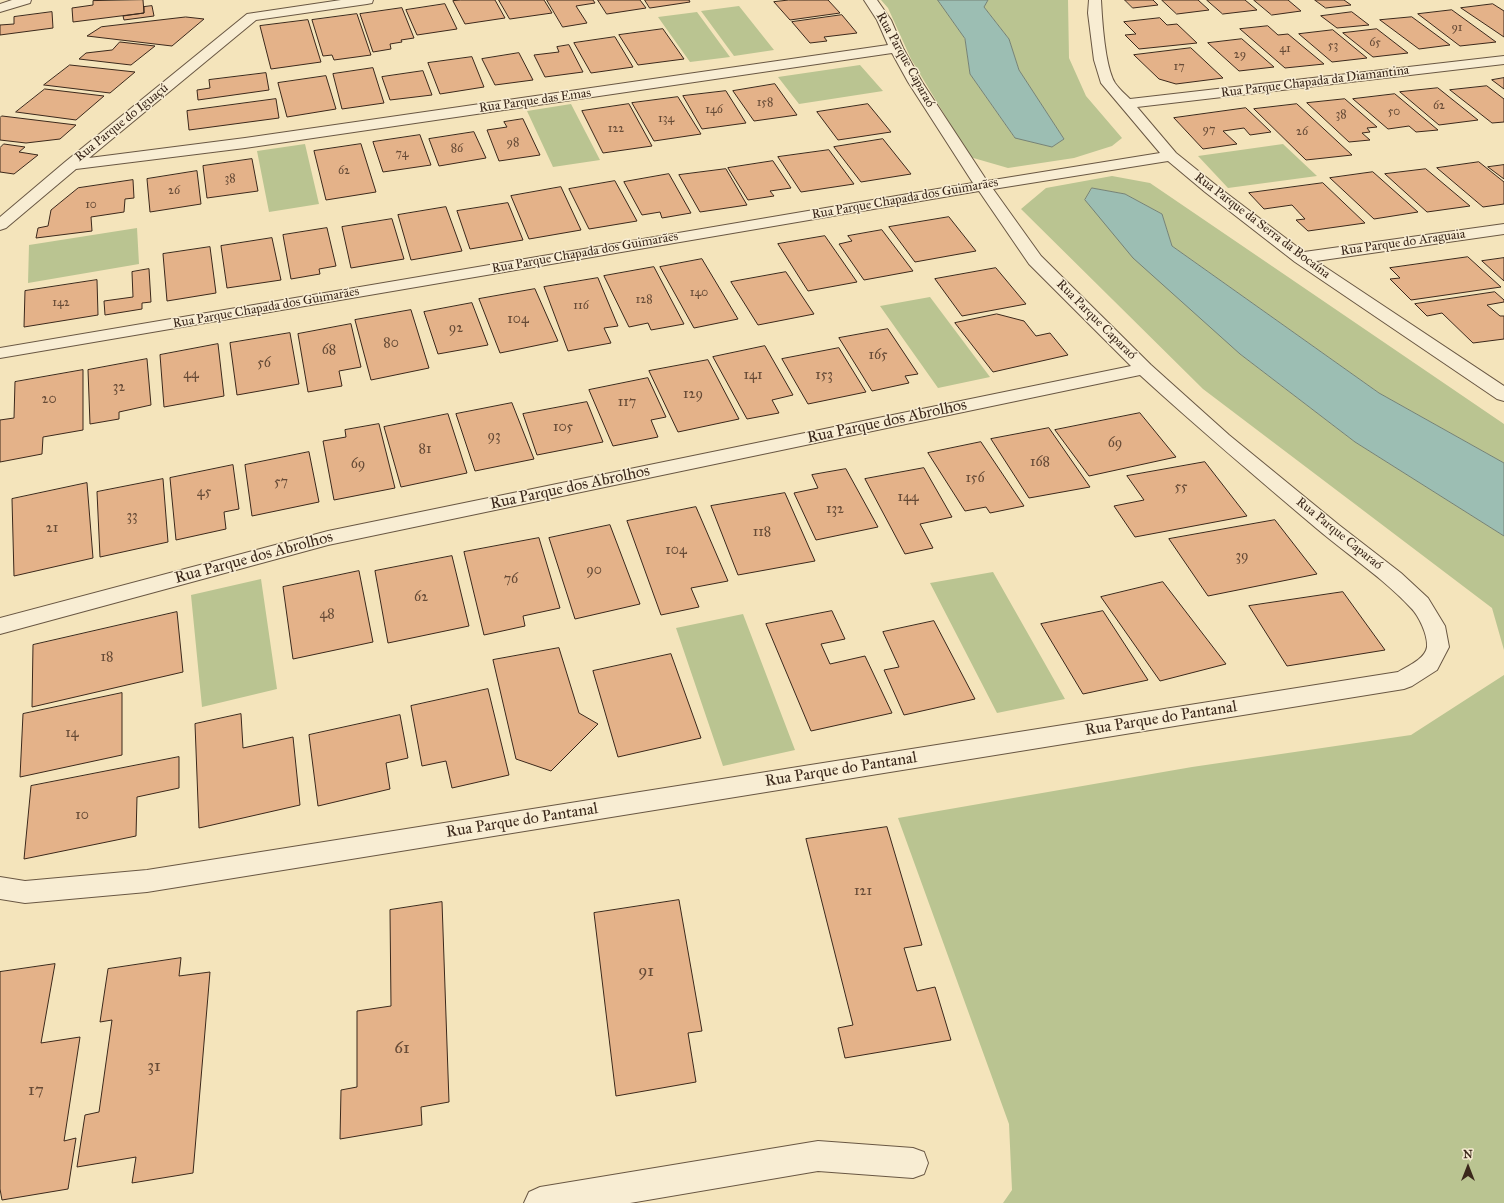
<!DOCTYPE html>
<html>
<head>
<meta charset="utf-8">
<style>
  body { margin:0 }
  #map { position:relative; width:1504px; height:1203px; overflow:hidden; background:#f4e4bb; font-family:"IM FELL Great Primer",serif }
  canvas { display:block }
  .north { position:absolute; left:1448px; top:1147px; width:40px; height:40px; -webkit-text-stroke:3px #f8edd3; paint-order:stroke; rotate:0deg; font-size:11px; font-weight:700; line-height:16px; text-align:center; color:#3b281b }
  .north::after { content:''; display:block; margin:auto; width:14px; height:18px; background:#3b281b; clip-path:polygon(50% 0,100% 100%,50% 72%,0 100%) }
</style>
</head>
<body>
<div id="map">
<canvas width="1504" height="1203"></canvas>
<div class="north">N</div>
</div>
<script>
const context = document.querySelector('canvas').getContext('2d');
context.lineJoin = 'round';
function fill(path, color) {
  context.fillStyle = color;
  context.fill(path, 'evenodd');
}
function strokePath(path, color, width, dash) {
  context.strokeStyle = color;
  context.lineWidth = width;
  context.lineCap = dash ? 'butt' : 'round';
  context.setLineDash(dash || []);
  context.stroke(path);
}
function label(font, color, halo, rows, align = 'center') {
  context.font = font + ' "IM FELL Great Primer",serif';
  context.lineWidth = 3;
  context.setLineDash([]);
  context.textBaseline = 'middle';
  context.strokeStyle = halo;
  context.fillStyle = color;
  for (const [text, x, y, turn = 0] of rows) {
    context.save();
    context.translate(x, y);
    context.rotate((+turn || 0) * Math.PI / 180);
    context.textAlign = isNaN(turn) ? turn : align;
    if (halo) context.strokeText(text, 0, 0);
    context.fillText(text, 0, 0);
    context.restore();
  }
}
fill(new Path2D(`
  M881 0H938L965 39 970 74 1014 137 1052 147 1064 139 1019 70 1009 39 984 7 988 0H1068L1069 58 1086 96 1122 138 1112 146 1074 158 1008 168 970 157 911 59 888 8Z
  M739 6 774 50 734 56 701 11Z
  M697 12 730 57 690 62 658 17Z
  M860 65 883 91 799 104 778 77Z
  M571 104 600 160 553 167 527 111Z
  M305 144 319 204 269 212 257 151Z
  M1283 144 1317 176 1228 188 1198 156Z
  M1112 176 1150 183 1504 424V463L1379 393 1172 246 1162 214 1125 194 1092 188 1085 200 1240 354 1355 442 1504 536V650L1492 608 1203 389 1021 209 1046 188Z
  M137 228 139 264 28 283 29 245Z
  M930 297 990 377 938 388 880 306Z
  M993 572 1065 699 997 713 930 583Z
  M261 579 277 689 202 707 191 595Z
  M743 614 795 750 723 766 676 628Z
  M1504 675V1203H1003L1012 1190 1009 1124 898 818 1192 767 1411 735Z`), '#bac491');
const water = new Path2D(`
  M938 0H988L984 7 1009 39 1019 70 1064 139 1052 147 1015 138 970 74 965 39Z
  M1092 188 1125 194 1162 214 1172 246 1379 393 1504 463V536L1355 442 1240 354 1133 258 1085 200Z`);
fill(water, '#9cbeb3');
strokePath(water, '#758276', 1);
const building = new Path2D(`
  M143 0 144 13 73 22 72 8 93 5V1Z
  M461 0H495L505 18 465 24 453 1Z
  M499 0H544L552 13 510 19Z
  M547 0H593L595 3 576 6 587 23 563 27Z
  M598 0H640L646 8 607 14Z
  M645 0H689L690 2 650 8Z
  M789 0H828L840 13 790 20 774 2Z
  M1125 0H1153L1158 5 1133 8Z
  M1162 0H1198L1209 10 1177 14Z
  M1207 0H1245L1257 10 1223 14Z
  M1254 0H1288L1301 11 1272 15Z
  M1315 0H1344L1351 5 1326 8Z
  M445 4 457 29 417 35 406 10Z
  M1493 4 1504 11V37L1461 8Z
  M152 6 154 16 124 20 123 16 144 13V7Z
  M402 8 414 38 401 40 402 42 390 44 391 49 373 52 360 14Z
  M1452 10 1496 42 1460 46 1418 14Z
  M52 12 53 28 0 35V25L14 24V17Z
  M1352 12 1369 25 1337 28 1321 16Z
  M357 14 371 55 334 60 332 55 323 56 312 20Z
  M842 15 857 33 824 37 827 41 810 43 792 22Z
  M186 17 204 19 172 46 87 36 101 27Z
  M1412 17 1450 45 1419 49 1380 20Z
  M1160 18 1167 25 1177 24 1197 43 1139 49 1125 35 1136 34 1124 22Z
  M308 20 321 62 271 69 260 26Z
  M1268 26 1278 35 1288 34 1324 64 1285 68 1240 29Z
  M663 29 684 59 638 65 619 35Z
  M1377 29 1408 53 1373 57 1343 33Z
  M1333 30 1367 58 1332 62 1299 34Z
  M615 37 633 67 591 73 574 43Z
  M1242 39 1274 67 1239 71 1208 43Z
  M120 42 155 46 131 65 79 59 86 53 112 50Z
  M569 45 583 72 545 77 534 55 559 52 557 47Z
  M1191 48 1223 78 1176 84 1159 79 1134 55Z
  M519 53 533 80 495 85 482 59Z
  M472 57 484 87 440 94 428 63Z
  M70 65 135 72 110 93 44 85Z
  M373 68 384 103 342 109 333 74Z
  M423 71 432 95 390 100 382 77Z
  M266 73 269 90 198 100 197 90 210 88 209 80Z
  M326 76 336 109 287 117 278 83Z
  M1504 78V89L1492 80Z
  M775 84 797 115 754 121 733 91Z
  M1487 86 1504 99V122L1492 123 1450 90Z
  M1438 88 1478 120 1439 125 1400 92Z
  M45 89 104 96 76 120 16 112Z
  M726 91 746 123 702 129 683 96Z
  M1395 94 1438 130 1416 132 1409 126 1388 129 1353 99Z
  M678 97 701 134 654 141 632 103Z
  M276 99 279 118 189 130 187 111Z
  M1345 99 1377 127 1367 128 1370 132 1362 133 1370 140 1349 142 1307 103Z
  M629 104 652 146 603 153 582 111Z
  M868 104 891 132 838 140 817 112Z
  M1297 104 1352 155 1306 160 1254 109Z
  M1246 108 1271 132 1250 135 1244 128 1223 131 1237 144 1203 149 1174 118Z
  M2 116 76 125 60 139 26 143 0 140V118Z
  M523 119 540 155 499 161 487 130 507 127 504 122Z
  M474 132 486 158 439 166 429 139Z
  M420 135 431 165 383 172 373 142Z
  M883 139 911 174 861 182 834 147Z
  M4 144 25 147 19 152 38 155 14 174 0 172V148Z
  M361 144 376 192 326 200 314 151Z
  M829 150 854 184 801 192 778 157Z
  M252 159 258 191 207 198 203 166Z
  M773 161 791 188 770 191 774 196 748 200 728 168Z
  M1479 162 1504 182V204L1483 207 1437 168Z
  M1504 165V179L1488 167Z
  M726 169 747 205 700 212 679 175Z
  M1426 169 1470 206 1427 212 1385 174Z
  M197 171 201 204 150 212 147 179Z
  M1373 172 1418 212 1374 219 1330 178Z
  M669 174 691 213 662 218 660 212 642 215 624 182Z
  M133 180 134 198 125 199 124 212 91 217 92 231 36 238 38 228 48 226 51 210 78 188Z
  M615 181 637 221 589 229 569 189Z
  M1323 183 1365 223 1308 231 1296 220 1305 219 1292 205 1264 209 1249 193Z
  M561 187 581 230 529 239 511 196Z
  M508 203 523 240 470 249 457 211Z
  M446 207 462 251 411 260 398 215Z
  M949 217 976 251 915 262 889 227Z
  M392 219 404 259 351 268 342 227Z
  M327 228 336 266 319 269 320 274 291 279 283 235Z
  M882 230 913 271 864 280 839 244 852 241 848 236Z
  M825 236 857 282 808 291 778 244Z
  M272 238 281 280 227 288 221 246Z
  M210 247 216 293 167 301 163 254Z
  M1468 257 1501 287 1411 300 1390 279 1400 278 1390 268Z
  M1504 258V281L1482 261Z
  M702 259 738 319 694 328 660 267Z
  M654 267 684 324 651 330 648 323 629 327 604 276Z
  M996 268 1026 304 962 316 935 279Z
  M149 269 151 302 142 303V309L105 315 104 301 133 297 132 272Z
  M786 272 814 314 758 325 731 282Z
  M598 278 618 326 604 328 611 343 568 351 544 287Z
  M97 280 98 315 24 327 25 291Z
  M535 289 558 341 500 353 479 299Z
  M1495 292 1504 300V302L1487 305 1500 316H1504V339L1473 343 1442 313 1427 316 1415 304Z
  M472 303 488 345 438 354 424 312Z
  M411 310 429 368 371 380 355 320Z
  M997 314 1024 321 1036 336 1050 333 1068 355 993 372 955 323Z
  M351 324 361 367 339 371 342 386 308 392 298 334Z
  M888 329 918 374 905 376 909 383 872 391 839 338Z
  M290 333 299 384 237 395 230 343Z
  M218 344 224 396 164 407 160 355Z
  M765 346 793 395 772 400 779 413 747 419 713 357Z
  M839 348 866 392 808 404 782 359Z
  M147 359 151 405 119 412V419L90 424 88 370Z
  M708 360 739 419 678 432 649 371Z
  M83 370V430L43 437 42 454 0 462V420L14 418 15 382Z
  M648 378 666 417 651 420 658 437 613 446 589 390Z
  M587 402 603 442 537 455 523 414Z
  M512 403 534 459 475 471 456 414Z
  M1140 413 1176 457 1089 476 1055 430Z
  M448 414 467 473 401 487 384 427Z
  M379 424 395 488 334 500 323 441 346 437 345 430Z
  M1049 428 1090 487 1029 498 991 439Z
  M981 442 1024 506 990 513 986 507 965 511 928 453Z
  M309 452 319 502 252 516 245 465Z
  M1205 462 1247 516 1135 537 1114 506 1144 500 1127 476Z
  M233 465 239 509 224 512 226 529 176 540 170 478Z
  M924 468 952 517 920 524 933 548 905 554 865 479Z
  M846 469 878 527 816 540 794 493 818 488 812 475Z
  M163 479 168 542 100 557 97 492Z
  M87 483 93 558 14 576 12 499Z
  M785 493 815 561 738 575 711 506Z
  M696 507 728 581 691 588 699 607 661 615 627 521Z
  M1275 520 1317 574 1208 596 1169 539Z
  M610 525 640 604 575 619 549 538Z
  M539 538 560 608 523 616 525 626 484 635 464 552Z
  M452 556 469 626 388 643 375 571Z
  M359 571 373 642 293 659 283 587Z
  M1163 582 1226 664 1160 681 1101 597Z
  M1343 592 1385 650 1287 666 1249 606Z
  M832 611 845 639 821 644 830 664 865 656 892 713 811 731 766 624Z
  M1103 611 1148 680 1083 694 1041 624Z
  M177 612 183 672 32 707 33 645Z
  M934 621 975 699 904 715 884 670 899 667 883 632Z
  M559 648 579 713 598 724 551 771 516 759 493 660Z
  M671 654 701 738 618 757 593 671Z
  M488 689 509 775 452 788 446 761 422 766 411 706Z
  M122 693V755L20 777 23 714Z
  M241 714 243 748 293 737 300 805 199 828 195 724Z
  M400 715 408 758 386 763 390 789 318 806 309 735Z
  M179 757V788L137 797 136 836 24 859 31 786Z
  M887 827 922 945 904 948 917 991 935 987 951 1040 845 1058 838 1028 853 1025 806 839Z
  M679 900 702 1031 688 1033 696 1082 616 1096 594 913Z
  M442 902 449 1102 421 1107 422 1125 340 1139 341 1090 357 1087V1011L391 1006 390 910Z
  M181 958 179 976 210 972 193 1173 132 1183 136 1157 77 1167 85 1115 99 1112 112 1020 100 1022 108 969Z
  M55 964 41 1043 80 1037 64 1141 76 1138 68 1189 2 1200 0 1189V972Z`);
fill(building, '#e4b289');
strokePath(building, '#3b281b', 1);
const minor = new Path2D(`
  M12 0H31L30 3 0 12V4Z
  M341 0H373L372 3 367 4 256 20 89 158 245 138 888 45 877 20 864 0H877L891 20 903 48 922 82 987 181 1160 153 1101 83 1094 60 1088 13 1089 0H1101C1102 19 1105 67 1115 83 1119 89 1125 94 1130 99L1504 56V64L1137 107 1176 153 1217 186 1304 252 1504 224V234L1316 261 1504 386V401L1497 399 1295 262 1205 192 1168 161 993 189 1041 256 1151 365 1229 435 1339 525 1401 573 1428 598 1445 626 1449 647 1437 670 1412 686 1404 689 147 892 25 903 0 899V877L25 881 147 870 1398 672C1408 666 1425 659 1427 647 1428 635 1419 616 1411 608 1383 578 1348 555 1316 528 1257 478 1198 428 1140 375L328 545 0 634V618L328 531 1131 366 1029 264 979 191 0 358V348L973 183 908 82 892 53 245 148 76 169 6 228 0 230V217L65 162 247 14Z
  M818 1141 913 1148 924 1152 928 1163 924 1174 913 1178 818 1171 630 1203H524L529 1192 540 1187Z`);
strokePath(minor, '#695743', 2);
fill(minor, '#f8edd3');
label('12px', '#654a36', null, [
  ["91",1457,28],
  ["65",1375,43],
  ["53",1333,46],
  ["41",1285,49],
  ["29",1240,55],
  ["17",1179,67],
  ["158",765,103],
  ["62",1439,106],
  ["146",714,110],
  ["50",1394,112],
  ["38",1341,115],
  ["134",666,119],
  ["122",616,129],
  ["97",1209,130],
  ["26",1302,132],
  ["98",513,143],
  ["86",457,149],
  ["74",402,154],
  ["62",344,171],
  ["38",230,179],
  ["26",174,191],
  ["10",91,205],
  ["140",699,293],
  ["128",644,300],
  ["142",61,303],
  ["116",581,306]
]);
label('13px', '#3b281b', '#f8edd3', [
  ["Rua Parque Caparaó",905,60,61],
  ["Rua Parque Chapada da Diamantina",1315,82,-7],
  ["Rua Parque das Emas",535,101,-8],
  ["Rua Parque do Iguaçú",122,123,-39],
  ["Rua Parque Chapada dos Guimarães",905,199,-10],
  ["Rua Parque da Serra da Bocaína",1262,226,37],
  ["Rua Parque do Araguaia",1403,243,-8],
  ["Rua Parque Chapada dos Guimarães",585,253,-10],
  ["Rua Parque Chapada dos Guimarães",266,308,-10],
  ["Rua Parque Caparaó",1096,320,45],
  ["Rua Parque Caparaó",1339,534,39]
]);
label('14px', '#654a36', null, [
  ["104",518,320],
  ["92",456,329],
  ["80",391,344],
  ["68",329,351],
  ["165",878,356],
  ["56",264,364],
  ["44",191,375],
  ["141",753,376],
  ["153",824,376],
  ["32",119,388],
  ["129",693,395],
  ["20",49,400],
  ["117",627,403],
  ["105",563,428],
  ["93",494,437],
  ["69",1115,444],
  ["81",425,450],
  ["168",1040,463],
  ["69",358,465],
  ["156",975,479],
  ["57",281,483],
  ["55",1181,488],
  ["45",204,493],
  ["144",908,498],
  ["132",835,510],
  ["33",132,517],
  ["21",52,529],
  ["118",762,533],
  ["104",676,551],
  ["39",1242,557],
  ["90",594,571],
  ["76",511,580],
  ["62",421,598],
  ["48",327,615],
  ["18",107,658],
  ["14",72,734],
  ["10",82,816],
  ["121",863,892]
]);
label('16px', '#3b281b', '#f8edd3', [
  ["Rua Parque dos Abrolhos",887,422,-12],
  ["Rua Parque dos Abrolhos",570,488,-12],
  ["Rua Parque dos Abrolhos",254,558,-15],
  ["Rua Parque do Pantanal",1161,719,-9],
  ["Rua Parque do Pantanal",841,770,-9],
  ["Rua Parque do Pantanal",522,821,-9]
]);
label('17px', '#654a36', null, [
  ["91",646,972],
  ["61",402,1049],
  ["31",154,1067],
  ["17",36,1091]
]);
</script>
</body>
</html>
